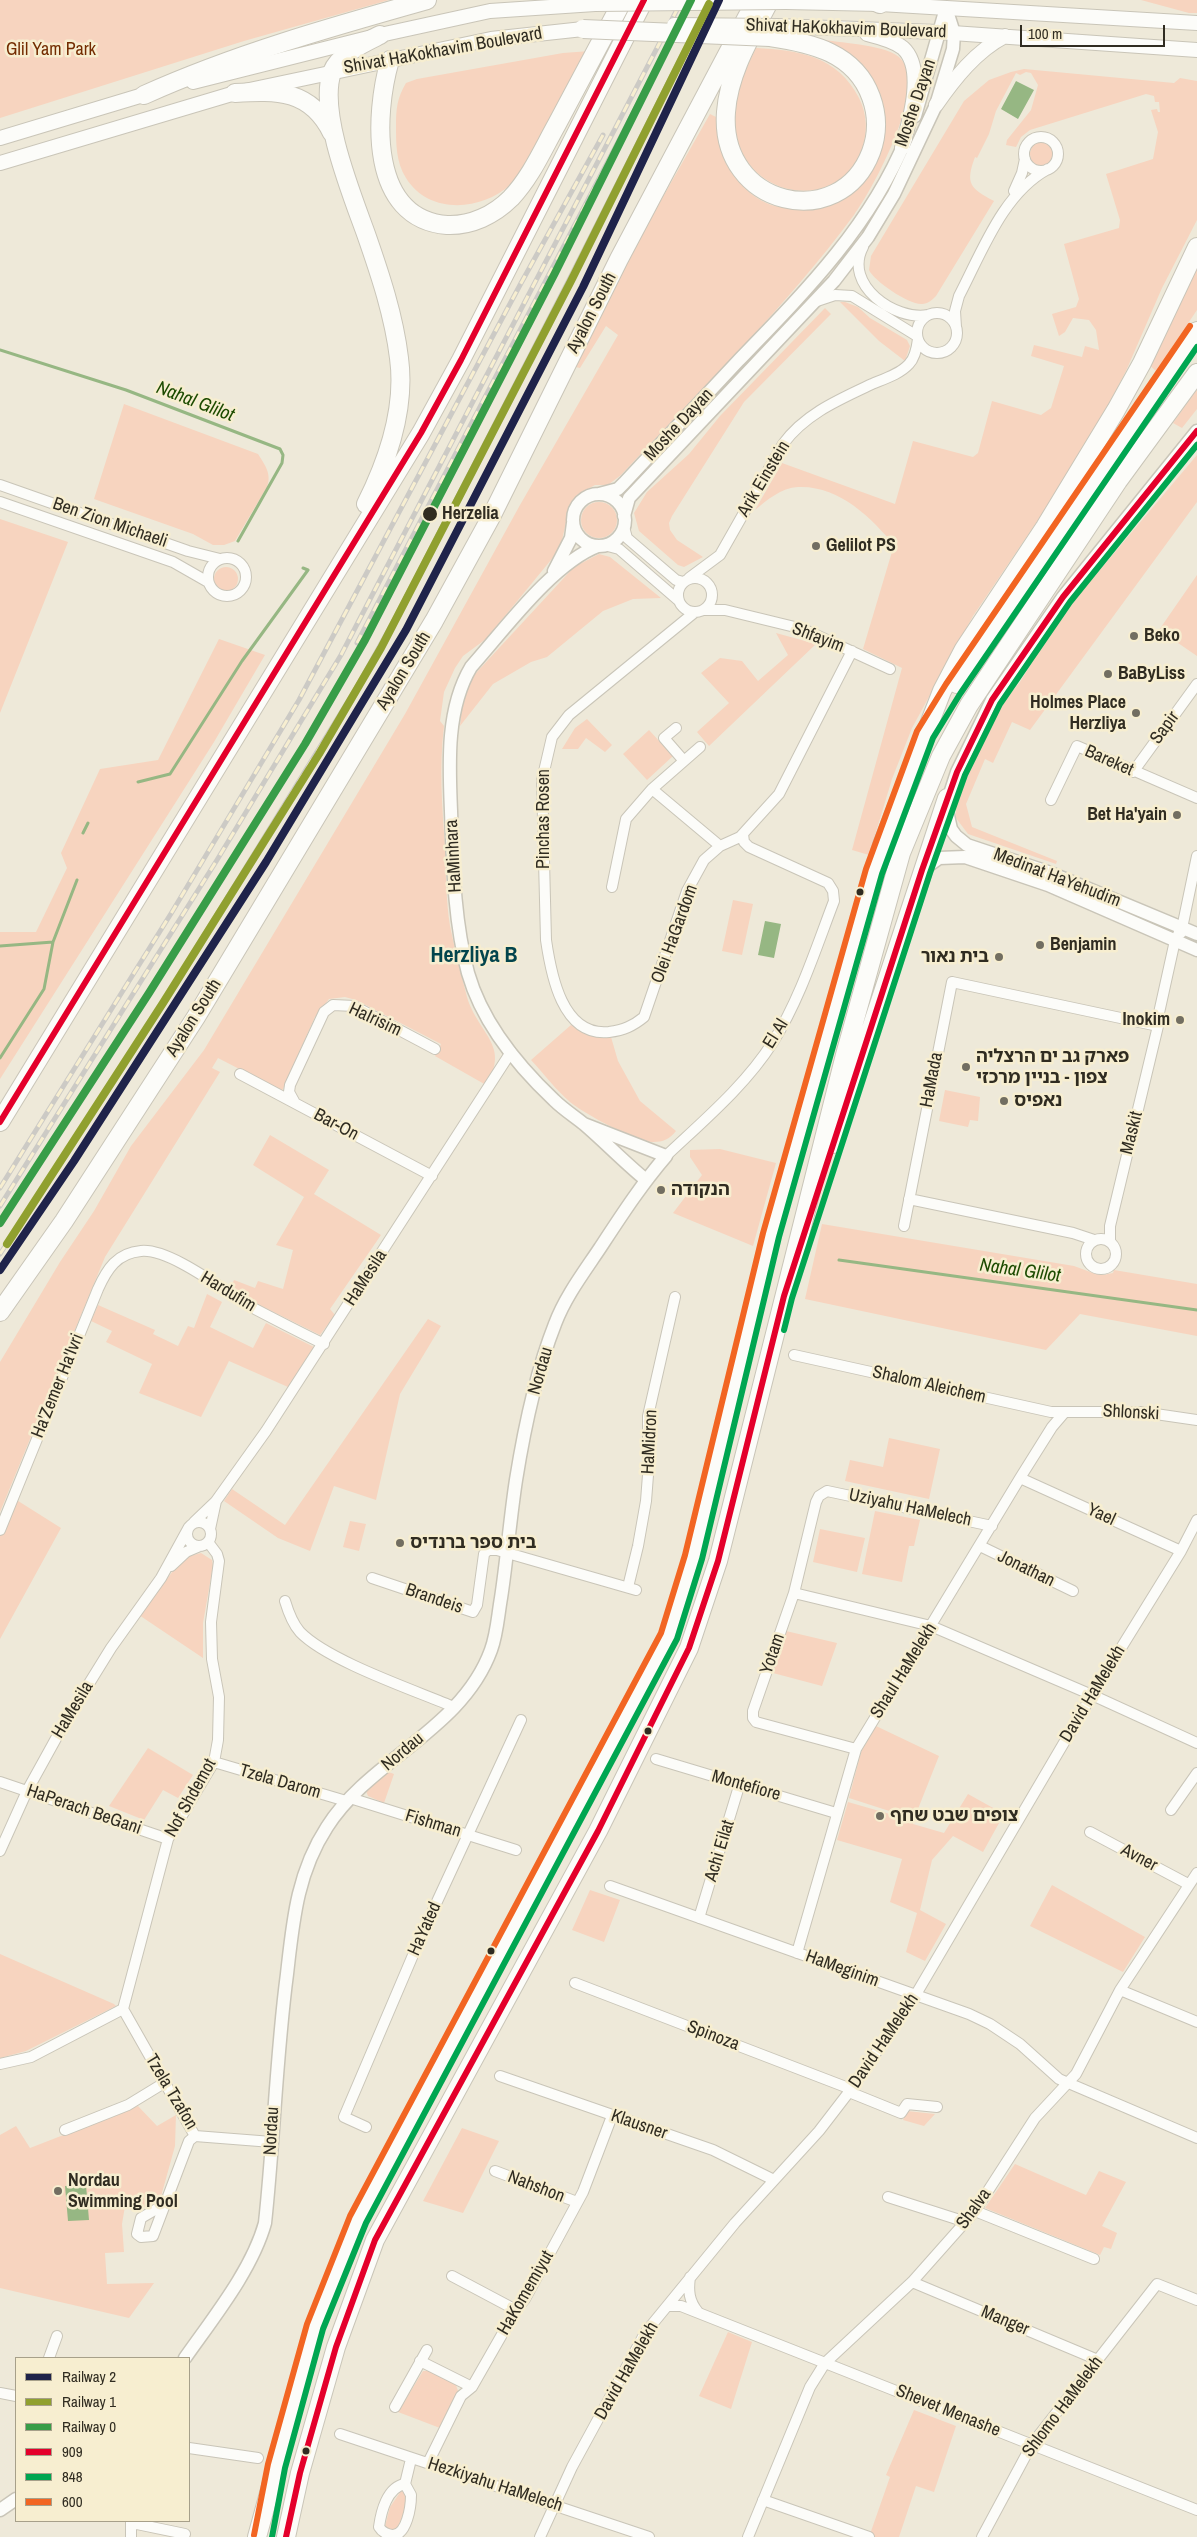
<!DOCTYPE html>
<html>
<head>
<meta charset="utf-8">
<style>
  body { margin:0 }
  #map { position:relative; width:1197px; height:2537px; overflow:hidden; background:#eee9d9; font-family:"Archivo Narrow",sans-serif }
  canvas { display:block }
  .legend { position:absolute; left:15px; top:2357px; width:175px; height:165px; box-sizing:border-box; background:#f7eed0; border:1px solid #a7a08a; margin:0; padding:6px 9px; list-style:none; font-size:15px; color:#302c21 }
  .legend li { display:flex; align-items:center; gap:10px; height:25px }
  .legend b { width:25px; border:1px solid #a7a08a }
  .scale { position:absolute; left:1020px; top:25px; width:145px; height:22px; box-sizing:border-box; border:2px solid #302c21; border-top:0; padding-left:6px; font-size:15px; line-height:18px; white-space:nowrap; color:#302c21; -webkit-text-stroke:4px #f7eed0; paint-order:stroke }
</style>
</head>
<body>
<div id="map">
<canvas width="1197" height="2537"></canvas>
<ul class="legend">
<li><b style="height:6px;background:#1f234a"></b>Railway 2</li>
<li><b style="height:6px;background:#90a02f"></b>Railway 1</li>
<li><b style="height:6px;background:#389d48"></b>Railway 0</li>
<li><b style="height:6px;background:#e4002b"></b>909</li>
<li><b style="height:6px;background:#00a651"></b>848</li>
<li><b style="height:6px;background:#f26522"></b>600</li>
</ul>
<div class="scale">100 m</div>
</div>
<script>
const context = document.querySelector('canvas').getContext('2d');
context.lineJoin = 'round';
function fill(path, color) {
  context.fillStyle = color;
  context.fill(path, 'evenodd');
}
function strokePath(path, color, width, dash) {
  context.strokeStyle = color;
  context.lineWidth = width;
  context.lineCap = dash ? 'butt' : 'round';
  context.setLineDash(dash || []);
  context.stroke(path);
}
function label(font, color, halo, rows, align = 'center') {
  context.font = font + ' "Archivo Narrow","Noto Sans Hebrew",sans-serif';
  context.lineWidth = 5;
  context.setLineDash([]);
  context.textBaseline = 'middle';
  context.strokeStyle = halo;
  context.fillStyle = color;
  for (const [text, x, y, turn = 0] of rows) {
    context.save();
    context.translate(x, y);
    context.rotate((+turn || 0) * Math.PI / 180);
    context.textAlign = isNaN(turn) ? turn : align;
    if (halo) context.strokeText(text, 0, 0);
    context.fillText(text, 0, 0);
    context.restore();
  }
}
fill(new Path2D(`
  M0 0H389L244 41 0 118Z
  M1141 0H1197V13H1189Z
  M824 40C843 43 889 45 901 59 928 88 873 189 854 215 785 308 700 391 621 475L608 485H595L577 495 569 509 560 549 486 639 463 656 455 668 444 692 440 721 444 726C439 767 442 806 445 847 446 873 446 901 450 926 455 950 461 974 467 997 478 1034 511 1045 486 1085L435 1056 441 1044 356 1000 345 997 329 999 315 1017 282 1091 218 1058 212 1068 220 1072 105 1257 0 1512V1362L60 1262 94 1211 131 1146 204 1050 405 714 520 505 618 335 606 326 580 368 571 366 606 297 710 114 718 118C719 132 719 146 724 159 734 182 762 210 789 207 808 205 829 197 848 192L879 107 824 46Z
  M756 48C798 50 838 56 859 98 867 114 868 132 862 149 838 215 743 199 735 128 732 100 744 72 756 48Z
  M590 51C571 89 553 126 528 161 523 169 518 179 510 185 481 211 429 215 406 178 396 162 396 144 396 126 396 109 397 98 406 83L417 79 563 53Z
  M1024 69 1174 83 1180 78 1197 81V220L1162 288 1126 371 1101 419 1076 464 973 616 912 728 892 779 869 855 852 850 902 668 863 649 894 545C871 517 838 485 798 487 781 488 767 500 755 510L782 463 895 504 913 441 973 457 978 453 992 401 1041 415 1051 408 1064 366 1031 356 1034 345 1082 357 1085 346 1099 350 1096 330 1089 320 1073 318 1065 332 1059 336 1052 314 1076 307 1079 299 1064 244 1119 228 1120 220 1106 174 1153 159 1158 132 1151 110 1157 109 1158 112H1160L1159 102H1155L1154 96 1146 94 1030 130 1021 137 1016 147 1006 145 1007 140 1031 110 1038 85 1031 73 1026 72 1020 75 1016 73 996 111 989 134 977 158 975 157C965 184 970 188 994 201L936 296C932 300 928 304 922 304 909 305 874 281 869 270L871 256 964 101 989 80 1011 72Z
  M1030 154a12 12 0 1 1 24 0a12 12 0 1 1-24 0Z
  M1197 265V310L1156 371 1148 364Z
  M840 302H845L858 307 870 318 907 340 910 346 905 361 879 341Z
  M825 308 831 314 744 402 672 516 669 523 670 530 677 540 703 557 684 567 678 565 639 531 634 513 647 492 689 454 720 416Z
  M1197 389V409L1182 428 1173 423Z
  M124 404 258 454C265 465 272 474 267 487L235 541 224 545H213L193 534 94 499Z
  M1197 455V502L1030 730 1012 722 993 763 985 759 966 804 972 827 1057 861 1056 864 968 834 956 818V801L1001 705 1020 682 1049 634 1082 591Z
  M581 520a18 18 0 1 1 36 0a18 18 0 1 1-36 0Z
  M0 519 68 542 0 713Z
  M599 554 610 557 661 598 633 599 603 611 547 657 531 662 493 684 460 726 463 697 475 674 574 567Z
  M214 579a12 12 0 1 1 24 0a12 12 0 1 1-24 0Z
  M1197 575V656L1159 630Z
  M776 633 816 644 709 746 697 732 729 703 701 673 720 658 742 661 758 681 788 655Z
  M219 639 265 655 214 742 0 1079V932H36L67 868 61 853 100 769 158 760Z
  M587 719 612 745 605 752 586 738 578 749H562L575 728Z
  M649 730 673 756 647 780 623 754Z
  M733 900 753 904 742 955 722 951Z
  M571 1025 581 1032 611 1037 618 1061 640 1101 676 1131C670 1139 663 1142 653 1142 638 1143 583 1113 570 1102 556 1090 544 1074 531 1060Z
  M945 1090 980 1097 978 1121 970 1120 968 1127 939 1121Z
  M270 1135 329 1170 314 1194 381 1235 330 1309 335 1315 320 1335 229 1290 234 1280 255 1288 258 1281 283 1289 293 1250 276 1245 304 1197 253 1165Z
  M720 1149 776 1163 753 1246 673 1213 702 1175 690 1157V1150Z
  M822 1224 1074 1266 1093 1273 1103 1275 1113 1273 1114 1270 1197 1284V1336L1080 1314 1046 1350 805 1299Z
  M207 1294 222 1302 210 1327 253 1348 266 1323 314 1347V1354L288 1387 229 1361 201 1417 139 1393 152 1364 106 1342 112 1331 91 1321 98 1305 155 1330 153 1334 178 1346 188 1326 194 1328Z
  M428 1319 441 1326 400 1394 376 1500 334 1486 310 1551 278 1538 224 1501 232 1489 285 1525Z
  M889 1438 940 1449 929 1499 845 1481 850 1460 883 1467Z
  M15 1499 61 1528 0 1639V1536Z
  M875 1511 920 1520 914 1546H909L902 1582 862 1574Z
  M350 1521 366 1524 359 1551 343 1547Z
  M820 1529 865 1538 857 1572 813 1562Z
  M201 1553 212 1560 213 1566 203 1623V1658L139 1615 183 1558Z
  M786 1631 837 1643 822 1686 773 1673Z
  M876 1726 939 1756 914 1819 849 1798 861 1752Z
  M148 1748 193 1775 178 1798 163 1790 144 1820 109 1806Z
  M386 1771 394 1774 384 1803 368 1796 366 1791Z
  M968 1794 1004 1814 983 1852 953 1836 932 1860 920 1910 946 1924 925 1961 906 1952 917 1913 890 1902 902 1859 837 1840 848 1802 914 1821 913 1824 944 1833Z
  M1052 1885 1145 1937 1123 1972 1030 1926Z
  M590 1890 620 1900 604 1942 572 1930Z
  M0 1954 114 2004 116 2006 26 2051 0 2058Z
  M138 2106 157 2126 176 2115 175 2146 160 2200 134 2212 125 2206 122 2224 124 2252 105 2253 107 2284 154 2283 129 2318 0 2288V2135L16 2126 30 2148Z
  M907 2111 935 2114 924 2126 903 2120Z
  M462 2128 499 2141 463 2213 423 2201Z
  M1015 2164 1086 2195 1099 2171 1126 2182 1102 2226 1117 2233 1111 2249 1104 2247 1100 2255 985 2208Z
  M728 2332 752 2342 731 2409 699 2396Z
  M423 2371H430L456 2385 458 2391 440 2428 398 2412Z
  M914 2410 956 2426 934 2492 916 2486 899 2537H869L890 2477 886 2475Z
  M401 2491 405 2493C407 2505 403 2519 396 2529H388L385 2526 390 2507Z`), '#f7d4bf');
fill(new Path2D(`
  M1016 81 1034 90 1018 119 1001 109Z
  M765 921 781 924 774 958 758 955Z
  M86 2185 89 2220 68 2221 65 2186Z`), '#96b783');
strokePath(new Path2D(`
  M0 350 126 390 280 449 283 455 282 463 238 541
  M138 782 170 774 242 661 308 570 303 568
  M83 833 88 823
  M0 946 53 942
  M0 1058 44 989 53 942 77 880
  M839 1260 1197 1310`), '#96b783', 3);
const minor = new Path2D(`
  M1024 154a17 17 0 1 1 34 0a17 17 0 1 1-34 0Z
  M1014 191 1022 173 1025 159
  M863 247C843 285 895 321 928 315
  M817 301 835 295 852 296 917 336
  M917 333a20 20 0 1 1 40 0a20 20 0 1 1-40 0Z
  M956 327 955 311 959 296C982 252 1003 193 1048 169
  M0 485 188 551 220 559
  M0 502 173 562 208 582
  M624 527 627 538 676 580 683 582
  M604 545 619 549 678 600
  M208 577a19 19 0 1 1 38 0a19 19 0 1 1-38 0Z
  M678 595a17 17 0 1 1 34 0a17 17 0 1 1-34 0Z
  M689 578 720 555 783 444C805 414 838 400 872 384 884 379 900 374 909 364 915 358 917 347 918 339
  M703 610H725L803 629 890 669
  M695 612 569 715 552 737 542 780 546 940C551 974 562 1037 609 1032 624 1030 633 1026 644 1017L687 891 704 860 720 846 740 837 779 794 852 651
  M676 728 664 738 684 761
  M1133 772 1197 684
  M652 789 720 846
  M1051 800 1077 746 1197 798
  M612 887 626 819 652 789 700 747
  M1181 933 1197 856
  M240 1074 432 1176
  M295 1103 289 1092 290 1085 324 1012 333 1005 354 1006 435 1049
  M666 1156C703 1121 745 1086 773 1042 800 999 816 948 834 901L833 891 828 883 749 847 744 842 743 834
  M909 1199 1073 1233 1094 1240
  M904 1226 952 982 1158 1026
  M1086 1254a15 15 0 1 1 30 0a15 15 0 1 1-30 0Z
  M1110 1241V1226L1158 1026 1157 1022 1174 945 1181 927
  M794 1355 1051 1412H1142L1197 1420
  M1020 1478 1181 1551
  M187 1534a12 12 0 1 1 24 0a12 12 0 1 1-24 0Z
  M194 1522 216 1501 266 1431 511 1052
  M210 1529 216 1501
  M0 1530 98 1289C107 1269 117 1253 141 1251 171 1248 228 1294 255 1309 278 1321 301 1333 324 1344
  M980 1546 1073 1591
  M171 1566 186 1552 200 1546
  M372 1578 473 1612 477 1605 484 1554 488 1550H497L636 1590
  M628 1587 638 1546 646 1501 648 1475V1416L675 1297
  M794 1593 931 1626 1092 1695 1197 1743
  M285 1601C288 1611 292 1623 300 1632 328 1661 414 1690 454 1707
  M856 1749 756 1722 753 1718V1711L794 1593 816 1502 819 1496 827 1491 992 1526
  M656 1759 836 1813
  M214 1762 346 1801
  M0 1782 168 1839
  M350 1798 516 1850
  M1171 1810 1197 1773
  M1090 1832 1188 1884
  M0 1851 27 1791 64 1724 111 1648 161 1578 189 1527
  M610 1886 969 2014 990 2024 1020 2044 1059 2079 1197 2138
  M699 1918 740 1783
  M797 1953 856 1749 1020 1478 1052 1427 1064 1413
  M575 1983 851 2089
  M1120 1990 1197 2022
  M123 2009 195 2136 272 2142
  M0 2064 31 2057 123 2009 168 1839 214 1762 218 1740 219 1697 212 1659 211 1622 219 1561 217 1554 208 1542
  M500 2076 713 2150 774 2180
  M849 2092 901 2113 907 2104 937 2107
  M366 2127 344 2117 422 1934 521 1720
  M65 2130 128 2105 164 2083
  M495 2171 577 2202
  M888 2197 966 2222
  M165 2204 141 2218 137 2234 141 2237 153 2236 189 2141 195 2136
  M975 2211 1094 2259
  M452 2276 516 2310
  M690 2277C688 2291 689 2301 698 2312
  M912 2282 1098 2360
  M667 2306H681L1197 2510
  M49 2358 57 2336
  M420 2361 472 2387
  M0 2393 16 2396
  M395 2407 427 2350
  M340 2434 649 2537
  M189 2448 258 2458
  M428 2463 461 2396 472 2387 516 2310 525 2299 583 2192 612 2116
  M405 2484 411 2495C411 2506 407 2536 392 2535 386 2534 382 2532 379 2527 381 2512 387 2487 405 2484Z
  M405 2484 411 2459
  M763 2500 869 2537
  M131 2521V2537
  M132 2523 185 2534
  M540 2537 572 2467 645 2333 735 2223 819 2131 849 2092 915 1996 1092 1695 1181 1551 1197 1520
  M748 2537 810 2387 825 2363 912 2282 975 2211 1035 2118 1076 2074 1120 1990 1197 1873
  M982 2537 1032 2444 1157 2284 1197 2300`);
const tertiary = new Path2D(`
  M915 116 946 8
  M1197 431 1063 597 992 700 957 772 946 806 951 829 956 836 967 845 1048 872 1197 934
  M599 494 618 489 624 483C662 442 700 402 738 361 803 294 870 227 906 139
  M573 520a26 26 0 1 1 52 0a26 26 0 1 1-52 0Z
  M624 516 629 498 834 281 868 237 894 194 936 105 953 49 954 33 946 8
  M598 546C553 563 504 630 471 667 446 709 449 764 451 811 453 865 454 921 468 973 482 1022 518 1066 554 1100 563 1109 574 1116 584 1124 605 1142 624 1162 646 1180
  M554 571 571 538 573 523
  M922 870 939 858 965 857 1048 885 1197 950
  M185 2358C213 2318 252 2270 265 2223 274 2140 276 2057 287 1974 293 1921 297 1873 327 1827 370 1759 462 1730 491 1650 497 1634 498 1615 501 1598 507 1559 510 1519 516 1480 524 1430 536 1372 555 1324 565 1297 584 1272 600 1248 621 1216 641 1185 666 1156L584 1124
  M0 2510 16 2499`);
const secondary = new Path2D(`
  M786 2 880 4 1197 23
  M778 26 938 32 1197 50
  M867 34C879 37 893 40 903 48 926 69 909 123 902 148
  M193 82 380 35 490 11 595 4
  M936 105C954 79 976 51 1005 36
  M0 138 153 92
  M0 163 235 93 491 39 583 29`);
const motorway = new Path2D(`
  M871 0 880 4
  M770 37C812 43 855 53 871 97 878 116 878 133 871 152 840 234 719 207 726 112 729 71 752 35 770 0
  M390 60C374 115 369 219 447 225 471 226 494 215 511 198 531 177 543 149 557 124 579 83 601 41 623 0
  M235 93C277 90 311 90 332 133
  M144 95C235 54 331 27 427 0
  M366 504C388 460 406 409 399 358 394 316 380 274 366 234 352 195 318 112 332 72 339 54 364 43 380 35
  M957 684 1197 331
  M0 1122 421 433 461 360 644 0
  M833 1144 947 798
  M0 1312 64 1221 196 1017 434 621 491 517 619 259 756 0
  M257 2537 315 2326 358 2219 669 1636 693 1557 771 1235 882 845 942 691 964 649 1045 527 1116 410 1142 363 1197 247
  M286 2537 300 2473 336 2347 375 2240 598 1831 689 1648 718 1561 845 1055 901 853 941 756 969 705 1118 481 1197 373`);
strokePath(minor, '#c9c5b8', 12);
strokePath(tertiary, '#c9c5b8', 15);
strokePath(secondary, '#c9c5b8', 16);
strokePath(motorway, '#c9c5b8', 20);
strokePath(minor, '#fcfcf9', 10);
strokePath(tertiary, '#fcfcf9', 12);
strokePath(secondary, '#fcfcf9', 14);
strokePath(motorway, '#fcfcf9', 18);
const rail = new Path2D(`
  M357 643 692 0
  M0 1188 172 912 299 700 520 285 603 135
  M0 1206 217 860 341 655 682 0
  M0 1254 163 1002 358 685 397 615 569 280 710 0`);
strokePath(rail, '#cccac5', 5);
strokePath(rail, '#f7eed0', 3, [9]);
const secondaryBridge = new Path2D(`
  M595 4 786 2
  M674 25 778 26`);
const motorwayBridge = new Path2D(`
  M583 29 770 37`);
strokePath(secondaryBridge, '#c9c5b8', 16, []);
strokePath(motorwayBridge, '#c9c5b8', 20, []);
strokePath(secondaryBridge, '#fcfcf9', 14);
strokePath(motorwayBridge, '#fcfcf9', 18);
strokePath(new Path2D(`
  M0 1122 421 433 461 360 644 0
  M286 2537 300 2473 336 2347 375 2240 598 1831 689 1648 718 1561 784 1296 922 870 957 772 992 700 1063 597 1197 431`), '#e4002b', 6);
strokePath(new Path2D(`
  M784 1330 792 1298 930 873 965 775 1000 704 1070 602 1197 445
  M272 2537 285 2468 323 2329 366 2223 677 1639 702 1559 779 1237 882 874 933 738 960 694 1197 347`), '#00a651', 6);
strokePath(new Path2D(`
  M254 2535 268 2464 307 2324 350 2216 661 1633 685 1555 763 1233 866 869 917 731 946 684 1190 326`), '#f26522', 6);
strokePath(new Path2D(`
  M0 1270 74 1161 266 862 406 630 583 287 719 0`), '#1f234a', 8);
strokePath(new Path2D(`
  M7 1244 163 1003 319 754 381 648 571 281 709 4`), '#90a02f', 8);
strokePath(new Path2D(`
  M0 1223 149 993 305 744 365 640 555 273 691 0`), '#389d48', 8);
for (const [x, y, r, color] of [
  [430,514,8,"#302c21"],
  [816,546,5,"#726e61"],
  [1134,636,5,"#726e61"],
  [1108,674,5,"#726e61"],
  [1136,713,5,"#726e61"],
  [1177,815,5,"#726e61"],
  [860,892,4.5,"#302c21"],
  [1040,945,5,"#726e61"],
  [999,957,5,"#726e61"],
  [1180,1020,5,"#726e61"],
  [966,1067,5,"#726e61"],
  [1004,1101,5,"#726e61"],
  [661,1190,5,"#726e61"],
  [400,1543,5,"#726e61"],
  [648,1731,4.5,"#302c21"],
  [880,1816,5,"#726e61"],
  [491,1951,4.5,"#302c21"],
  [58,2191,5,"#726e61"],
  [306,2451,4.5,"#302c21"]
]) {
  const dot = new Path2D();
  dot.arc(x, y, r, 0, 2 * Math.PI);
  context.fillStyle = color;
  context.fill(dot);
  strokePath(dot, '#f7eed0', 2);
}
label('18px', '#302c21', '#f7eed0', [
  ["Shivat HaKokhavim Boulevard",846,29,2],
  ["Shivat HaKokhavim Boulevard",443,51,-10],
  ["Moshe Dayan",916,103,-71],
  ["Ayalon South",592,313,-63],
  ["Moshe Dayan",679,425,-47],
  ["Arik Einstein",764,479,-59],
  ["Ben Zion Michaeli",110,523,19],
  ["Shfayim",818,638,21],
  ["Ayalon South",404,671,-59],
  ["Sapir",1165,728,-54],
  ["Bareket",1109,761,24],
  ["Pinchas Rosen",544,819,-90],
  ["HaMinhara",454,856,-93],
  ["Medinat HaYehudim",1057,878,21],
  ["Olei HaGardom",675,934,-70],
  ["Ayalon South",194,1018,-58],
  ["HaIrisim",375,1020,25],
  ["El Al",776,1034,-58],
  ["HaMada",932,1080,-79],
  ["Bar-On",336,1125,28],
  ["Maskit",1132,1133,-76],
  ["HaMesila",366,1278,-57],
  ["Hardufim",228,1292,31],
  ["Nordau",541,1371,-74],
  ["Shalom Aleichem",929,1385,13],
  ["Ha'Zemer Ha'Ivri",58,1386,-68],
  ["Shlonski",1131,1413,3],
  ["HaMidron",650,1442,-87],
  ["Uziyahu HaMelech",910,1508,12],
  ["Yael",1101,1515,25],
  ["Jonathan",1026,1569,26],
  ["Brandeis",434,1599,19],
  ["Yotam",773,1654,-71],
  ["Shaul HaMelekh",904,1671,-58],
  ["David HaMelekh",1093,1694,-59],
  ["HaMesila",73,1710,-59],
  ["Nordau",403,1752,-40],
  ["Tzela Darom",280,1782,16],
  ["Montefiore",746,1786,16],
  ["Nof Shdemot",191,1798,-61],
  ["HaPerach BeGani",84,1810,19],
  ["Fishman",433,1824,17],
  ["Achi Eilat",720,1851,-73],
  ["Avner",1139,1858,28],
  ["HaYated",425,1929,-66],
  ["HaMeginim",842,1969,20],
  ["Spinoza",713,2036,21],
  ["David HaMelekh",884,2041,-56],
  ["Tzela Tzafon",171,2092,59],
  ["Klausner",639,2125,19],
  ["Nordau",272,2131,-87],
  ["Nahshon",536,2187,21],
  ["Shalva",974,2209,-54],
  ["HaKomemiyut",526,2293,-60],
  ["Manger",1005,2321,23],
  ["David HaMelekh",627,2371,-60],
  ["Shlomo HaMelekh",1063,2407,-53],
  ["Shevet Menashe",948,2411,22],
  ["Hezkiyahu HaMelech",495,2485,18]
]);
label('18px', '#732c00', '#f7eed0', [
  ["Glil Yam Park",51,50]
]);
label('bold 18px', '#302c21', '#f7eed0', [
  ["Herzelia",442,514]
], 'left');
label('bold 18px', '#302c21', '#f7eed0', [
  ["Gelilot PS",826,546],
  ["Beko",1144,636],
  ["BaByLiss",1118,674],
  ["Holmes Place",1126,703,"right"],
  ["Herzliya",1126,724,"right"],
  ["Bet Ha'yain",1167,815,"right"],
  ["Benjamin",1050,945],
  ["בית נאור",989,957,"right"],
  ["Inokim",1170,1020,"right"],
  ["פארק גב ים הרצליה",976,1057],
  ["צפון - בניין מרכזי",976,1078],
  ["נאפיס",1014,1101],
  ["הנקודה",671,1190],
  ["בית ספר ברנדיס",410,1543],
  ["צופים שבט שחף",890,1816],
  ["Nordau",68,2181],
  ["Swimming Pool",68,2202]
], 'left');
label('italic 19px', '#1c4b01', '#f7eed0', [
  ["Nahal Glilot",195,402,21],
  ["Nahal Glilot",1020,1271,8]
]);
label('bold 22px', '#03454d', '#f7eed0', [
  ["Herzliya B",474,956]
]);
</script>
</body>
</html>
